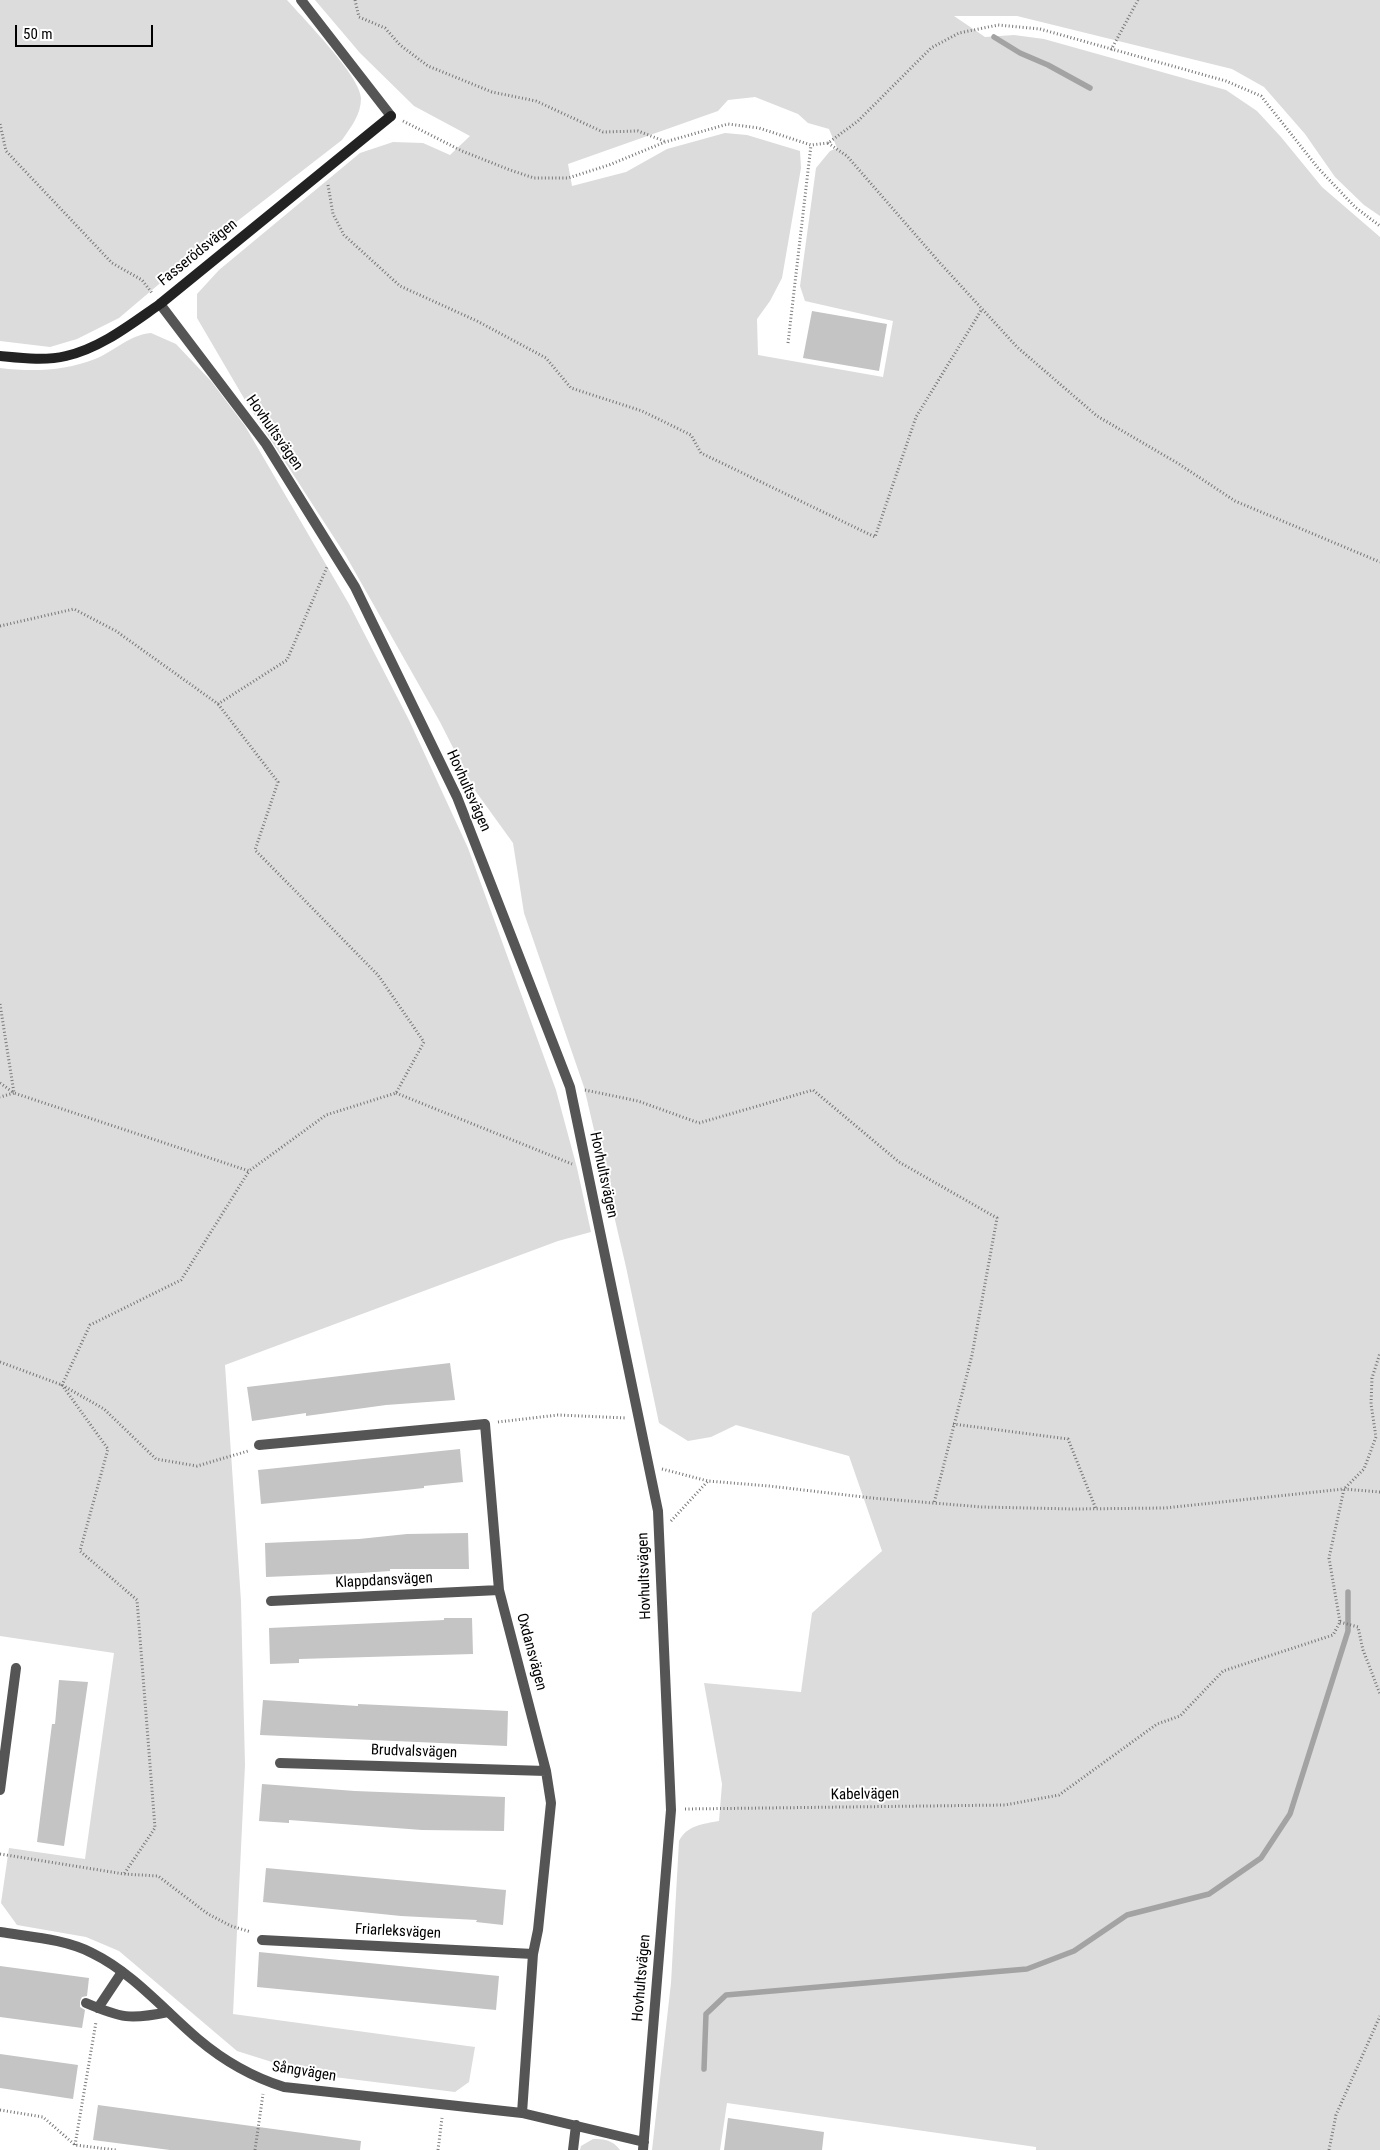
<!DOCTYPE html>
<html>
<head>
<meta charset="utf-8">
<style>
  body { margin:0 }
  #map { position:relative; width:1380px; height:2150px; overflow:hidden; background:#fff; font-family:"Roboto Condensed",sans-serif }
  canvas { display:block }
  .scale { position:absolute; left:15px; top:25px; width:138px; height:22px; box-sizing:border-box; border:2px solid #000; border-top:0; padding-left:6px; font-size:15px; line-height:18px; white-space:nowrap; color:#000; -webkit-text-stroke:4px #fff; paint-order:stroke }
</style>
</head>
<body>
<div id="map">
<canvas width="1380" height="2150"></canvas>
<div class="scale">50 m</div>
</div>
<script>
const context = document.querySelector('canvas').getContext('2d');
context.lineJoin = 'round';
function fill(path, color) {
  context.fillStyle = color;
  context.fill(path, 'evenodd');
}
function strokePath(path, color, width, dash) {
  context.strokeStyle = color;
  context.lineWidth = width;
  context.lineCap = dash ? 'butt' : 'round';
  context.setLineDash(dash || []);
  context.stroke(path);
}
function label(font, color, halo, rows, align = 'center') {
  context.font = font + ' "Roboto Condensed",sans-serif';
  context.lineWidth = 4;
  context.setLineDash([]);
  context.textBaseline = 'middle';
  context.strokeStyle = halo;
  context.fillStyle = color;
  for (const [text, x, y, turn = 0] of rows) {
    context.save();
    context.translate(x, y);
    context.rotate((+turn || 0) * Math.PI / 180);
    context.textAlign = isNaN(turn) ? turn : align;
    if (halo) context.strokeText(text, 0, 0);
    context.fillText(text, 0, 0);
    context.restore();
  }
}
fill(new Path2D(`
  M0 0H287C303 18 361 77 361 98 361 115 351 127 342 140L191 257 119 318 77 339 50 347 0 341Z
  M315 0H1380V216L1364 205 1335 177 1305 134 1264 87 1232 69 1017 16H954L985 37 1014 35 1044 39 1226 90 1257 111 1281 137 1322 187 1380 237V2150H1036V2147L727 2103 720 2150H652L671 1983 679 1841C687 1825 703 1824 719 1821L722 1784 704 1683 801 1692 812 1613 882 1551 849 1456 736 1425 711 1437 688 1441 659 1423 626 1267 584 1087 524 913 513 843 474 789 440 722 346 556 245 400 197 318V294L219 270 360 153 393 142 423 143 450 155 470 136 414 106 360 53ZM755 97 798 114 808 123 829 129 837 148 830 151 816 168 800 286 805 301 893 321 883 377 758 355 757 319 770 301 782 278 801 168 800 151 747 135 725 133 667 149 626 172 572 186 568 164 718 111 728 100Z
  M151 333 176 344 211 381 245 426 349 604 409 720 468 848 556 1090 577 1168 591 1232 558 1241 225 1365 241 1601 245 1765 233 2014 475 2047 469 2082 455 2092 310 2074 237 2051 119 1951 86 1937 17 1925 1 1903 9 1848 85 1859 114 1653 0 1636V368C32 372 65 371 95 359 115 351 129 335 151 333Z
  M593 2139C604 2139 613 2140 620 2150H580L581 2146Z`), '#dcdcdc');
strokePath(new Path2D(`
  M994 37 1020 53 1048 65 1090 88
  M704 2069 706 2014 726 1995 1027 1969 1074 1951 1127 1915 1209 1894 1261 1858 1290 1814 1348 1631V1592`), '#a3a3a3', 5.5);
fill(new Path2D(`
  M812 311 887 324 879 371 803 358Z
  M450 1363 455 1400 386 1405 306 1416V1413L252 1421 247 1387Z
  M460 1449 463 1482 424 1486V1488L396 1491 261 1504 258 1470Z
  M468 1533 469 1569H390V1571L362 1573 266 1577 265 1543 359 1539 407 1534Z
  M444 1618H472L473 1654 299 1659V1663L270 1664 269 1628 444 1620Z
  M59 1680 88 1682 64 1846 37 1842 52 1724H55Z
  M263 1700 358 1706V1704L508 1711 507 1746 260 1735Z
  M262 1784 355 1791 505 1797 504 1831 422 1830 289 1820V1823L259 1821Z
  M266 1868 506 1890 503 1925 476 1922 477 1920 401 1916 263 1902Z
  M259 1952 499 1976 496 2010 257 1987Z
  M0 1966 89 1978 87 1996 82 1997 80 2001V2007L85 2010 82 2028 0 2017Z
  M0 2054 78 2065 73 2099 0 2088Z
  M98 2105 361 2141 360 2150H170L93 2140Z
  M728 2118 824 2132 822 2150H724Z`), '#c4c4c4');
strokePath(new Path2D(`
  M355 0 359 17 385 28 400 45 428 66 492 92 536 101 603 132 638 131 664 141
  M1111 50 1138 0
  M403 121 462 151 510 170 534 178H568L609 165 665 142 728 124 759 128 811 145 828 143 858 121 931 48 959 33 998 25 1040 29 1226 81 1261 96 1318 168 1355 207 1380 226
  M0 124 6 151 112 263 142 280 152 293
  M828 143 847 156 940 263 1017 347 1097 416 1179 464 1235 501 1380 562
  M328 185 333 214 344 235 400 286 477 321 546 358 571 388 642 411 691 435 701 453 875 537 916 417 982 309
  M788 343 811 145
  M0 626 74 609 116 631 218 704 287 660 327 567
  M218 704 278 782 255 850 378 975 424 1042 396 1093 326 1115 249 1171
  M0 1004 14 1093 249 1171 181 1280 90 1325 62 1385 108 1449 80 1551 137 1600 155 1828 124 1874
  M0 1083 14 1093 0 1097
  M585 1090 638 1101 699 1123 813 1090 899 1162 997 1218 972 1355 934 1503
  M396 1093 572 1164
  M0 1362 62 1385 104 1409 156 1459 197 1466 248 1451
  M498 1422 558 1415 627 1418
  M953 1424 1068 1439 1096 1509
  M662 1469 708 1481 769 1486 872 1498 982 1507 1073 1509 1165 1508 1344 1489 1380 1492
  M671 1521 708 1481
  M1340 1622 1358 1627 1363 1650 1380 1694
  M685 1809 1005 1805 1059 1795 1157 1724 1180 1716 1223 1671 1333 1635 1340 1622 1329 1558 1344 1489 1364 1469 1376 1437 1371 1404 1372 1378 1380 1353
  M0 1854 124 1874 158 1876 208 1914 231 1926 251 1932
  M0 2110 43 2117 75 2145 116 2150
  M75 2145 96 2022
  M255 2150 263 2094
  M438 2150 442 2118
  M1329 2150 1336 2115 1380 2016`), '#777', 3, [1, 2.5]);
strokePath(new Path2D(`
  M86 2003C121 2018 130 2020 168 2012
  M98 2008 122 1972`), '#555', 10);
strokePath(new Path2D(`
  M301 0 391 116
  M160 304 266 444 355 587 457 797 570 1087 658 1511 671 1810 643 2150
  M259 1445 485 1424 499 1590 546 1771 551 1803 538 1930 533 1954 522 2113
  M271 1601 499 1590
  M280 1763 546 1771
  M0 1790 16 1668
  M0 1932C30 1937 65 1939 92 1953 133 1973 164 2010 198 2039 224 2061 252 2077 284 2087L522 2113 644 2142
  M262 1940 533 1954
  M573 2150 576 2125`), '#555', 10);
strokePath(new Path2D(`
  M0 356C21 358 45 361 66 356 101 348 131 324 160 304L391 116`), '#222', 10);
label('15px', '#000', '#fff', [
  ["Fasserödsvägen",198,253,-39],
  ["Hovhultsvägen",274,433,55],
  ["Hovhultsvägen",468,791,66],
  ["Hovhultsvägen",603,1175,78],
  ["Hovhultsvägen",645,1576,-92],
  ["Klappdansvägen",384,1581,-3],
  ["Oxdansvägen",531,1652,75],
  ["Brudvalsvägen",414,1752,2],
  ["Kabelvägen",865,1795,-1],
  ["Friarleksvägen",398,1932,3],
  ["Hovhultsvägen",642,1978,-85],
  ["Sångvägen",304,2072,9]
]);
</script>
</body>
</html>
